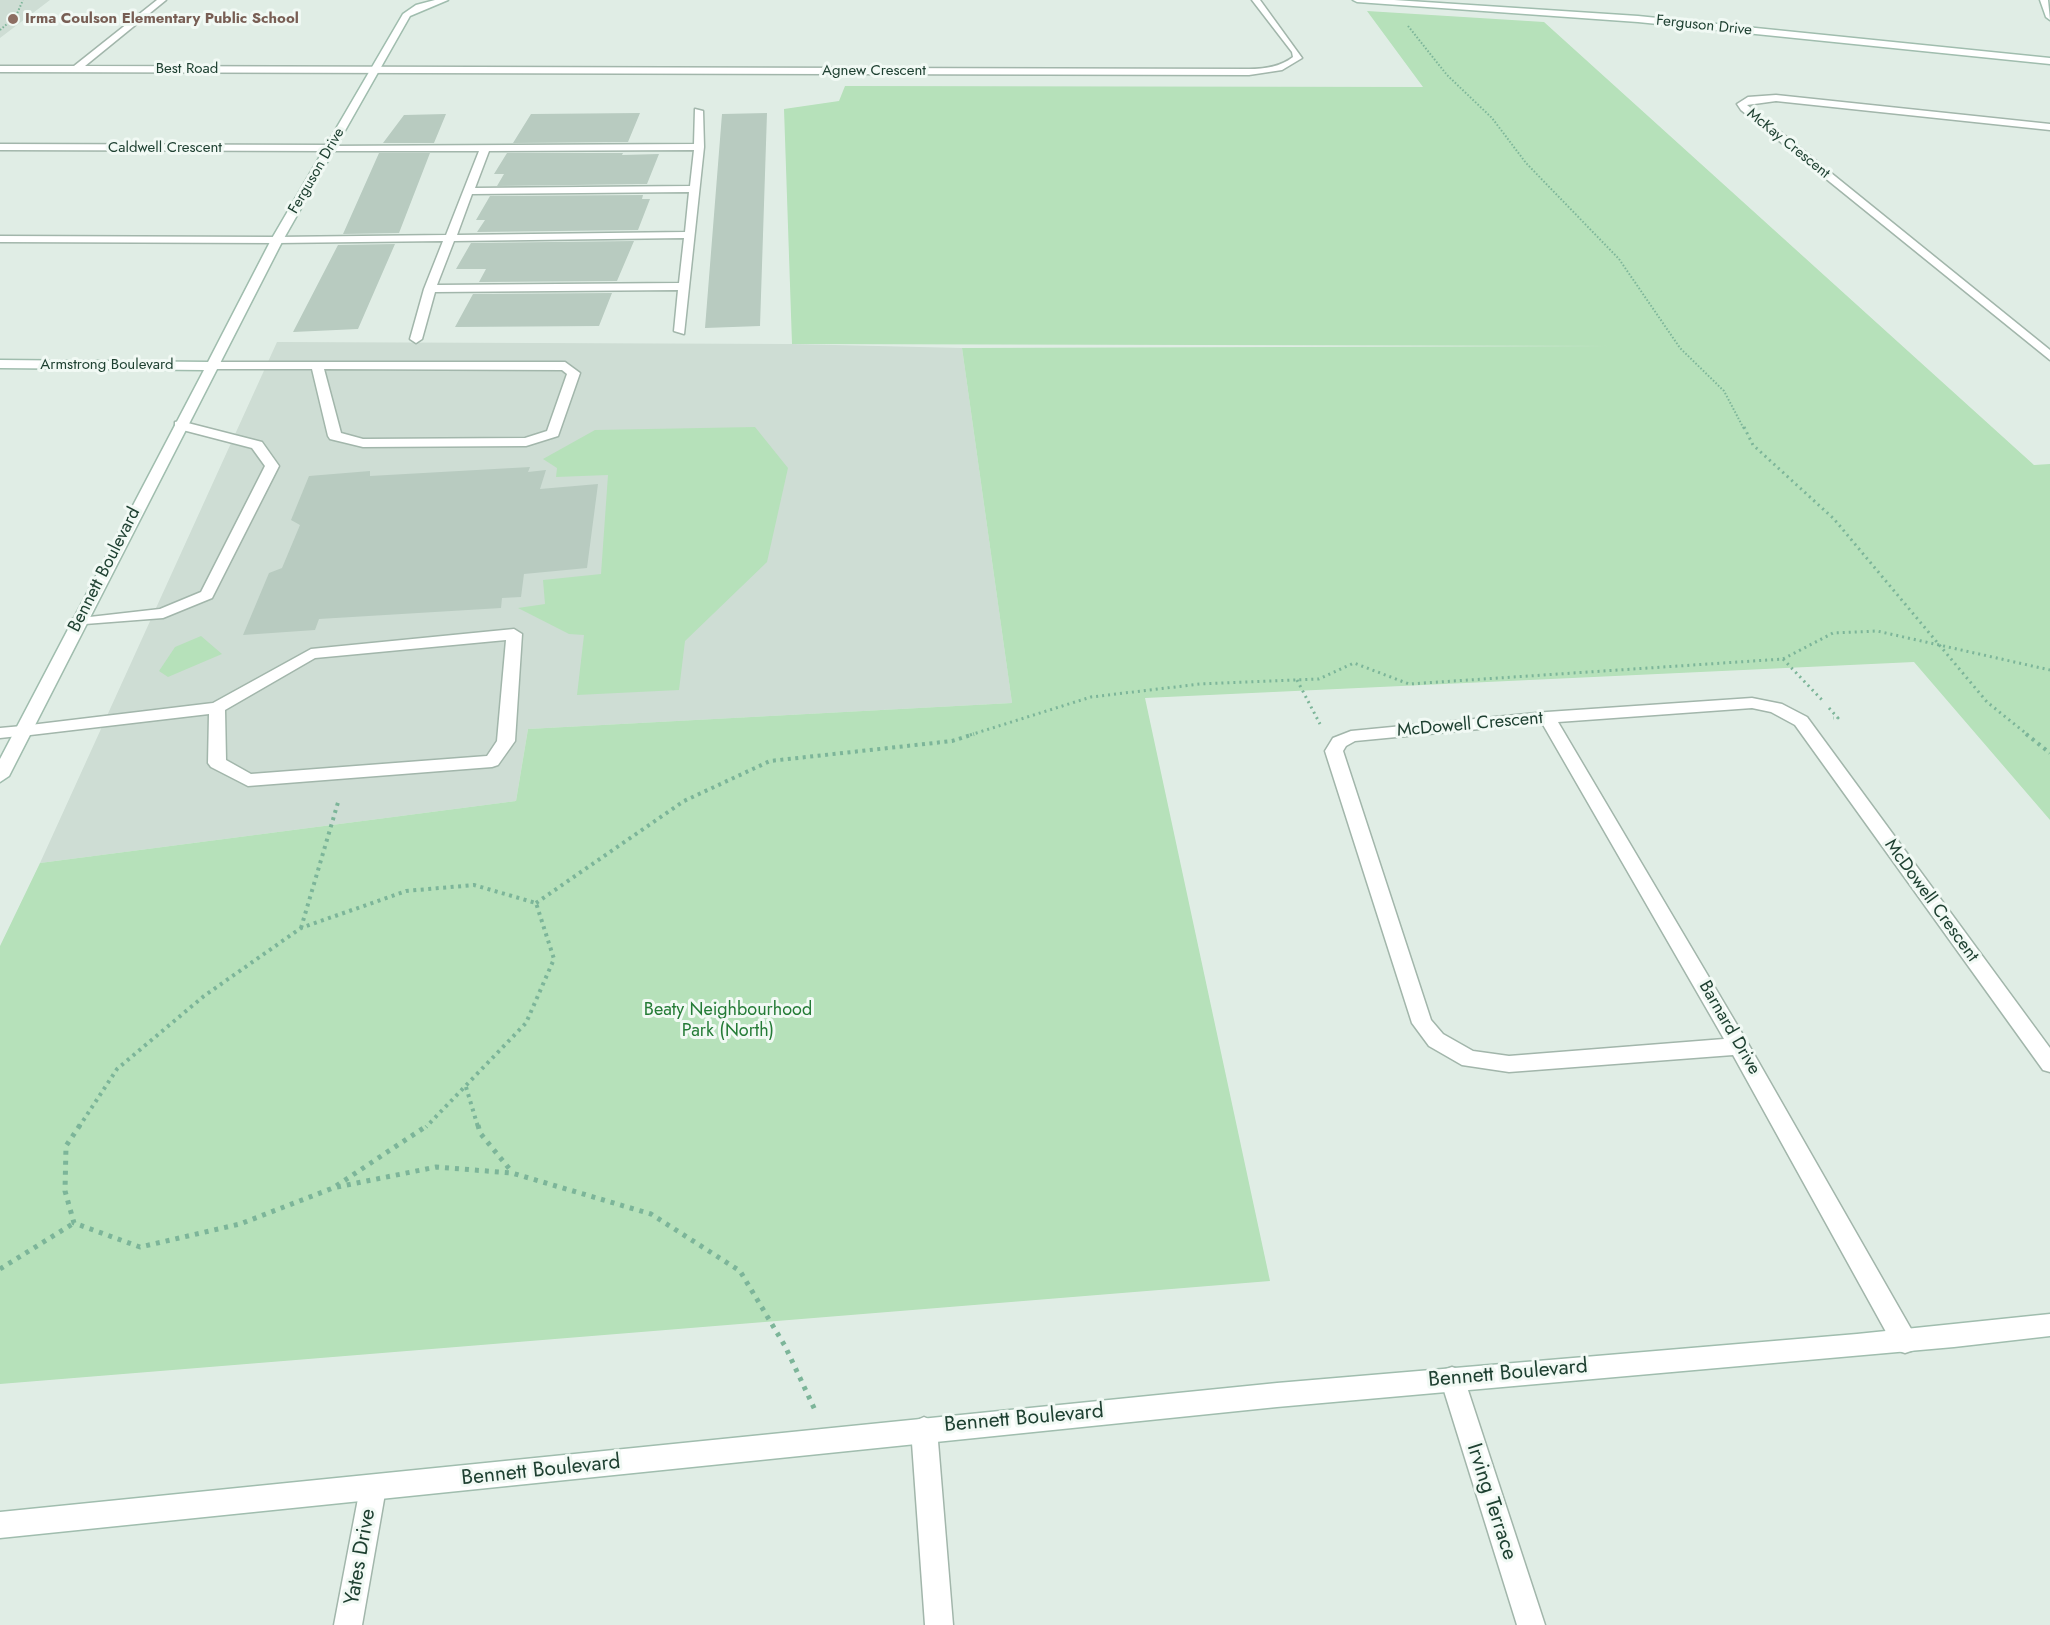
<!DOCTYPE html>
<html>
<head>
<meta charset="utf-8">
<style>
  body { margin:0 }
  canvas { display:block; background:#e0ede5 }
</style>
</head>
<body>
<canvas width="2050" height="1625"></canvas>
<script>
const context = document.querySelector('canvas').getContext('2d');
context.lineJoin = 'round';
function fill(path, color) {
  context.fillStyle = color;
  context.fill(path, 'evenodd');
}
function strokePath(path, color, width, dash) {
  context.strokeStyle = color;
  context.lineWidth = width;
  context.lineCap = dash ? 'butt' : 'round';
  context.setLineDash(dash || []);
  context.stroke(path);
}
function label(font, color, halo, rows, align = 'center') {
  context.font = font + ' Jost,sans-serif';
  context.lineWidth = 6;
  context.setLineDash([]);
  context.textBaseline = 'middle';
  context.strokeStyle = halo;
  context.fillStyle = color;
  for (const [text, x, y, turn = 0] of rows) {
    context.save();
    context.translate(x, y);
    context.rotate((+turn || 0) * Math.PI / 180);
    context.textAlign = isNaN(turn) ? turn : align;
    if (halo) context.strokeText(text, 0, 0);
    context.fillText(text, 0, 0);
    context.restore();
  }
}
fill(new Path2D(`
  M0 0H50L0 38Z
  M277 342 792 344 962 348 1012 703 528 729 516 801 40 863Z`), '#ceddd4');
fill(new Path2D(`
  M1367 11 1544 22 2034 465 2050 464V820L1914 662 1145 698 1270 1281 0 1384V946L40 863 516 801 528 729 1012 703 962 348 1612 346 792 344 784 109 839 101 845 86 1423 87Z
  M755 427 788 468 767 562 685 641 679 690 577 695 584 635 569 634 518 608 545 604 543 580 601 574 608 475 556 477 557 468 543 459 595 430Z
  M201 636 222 654 168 677 159 671 175 647Z`), '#b6e1ba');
fill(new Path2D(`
  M640 113 628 142 513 143 531 114Z
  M767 113 760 326 705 328 722 114Z
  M446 114 434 143H383L404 115Z
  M379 153H430L399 233 343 234Z
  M507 153H623L622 155 659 154 647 184 497 186 504 174H494Z
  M643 195 642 199H650L638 230 477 232 485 220H476L490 196Z
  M634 241 617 281 479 282 486 269H456L471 243Z
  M395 244 358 329 293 332 338 245Z
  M612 293 599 326 455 327 473 294Z
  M530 467 528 472 546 470 540 489 598 484 587 568 524 574 521 597 502 598 501 608 319 619 315 630 243 635 269 573 282 568 300 525 291 520 309 476 370 471V476Z`), '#b8cbc0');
const lane = new Path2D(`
  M695 109 703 111 704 147 684 334 674 331 678 290 435 292 422 339 416 343 410 339 424 289 443 241 277 243 271 240 277 237 446 235 479 151H330L326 150V146L694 144ZM694 150 690 186 475 188 489 151ZM689 192 685 232 457 235 472 194ZM684 238 679 283 437 285 454 241Z
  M213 362H565L580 373 558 436 526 446 363 447 330 439 328 436 312 369H209L207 366ZM324 369 562 370 567 374 547 431 525 438 363 439 341 433Z
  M180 421 262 442 279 466 212 598 163 618 72 625 70 622 72 619 160 609 201 592 265 466 252 448 175 428V422Z
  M514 629 522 634 515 741 498 765 492 767 248 786 211 767 208 763 209 714 22 736 13 731 22 726 213 703 311 649ZM506 640 497 741 487 756 251 774 226 760 225 710 315 658Z`);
const street = new Path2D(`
  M157 0H166L85 66 1249 69C1265 69 1280 67 1293 57L1292 52 1252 0H1260L1302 58 1282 70 1249 75 0 72V66H74Z
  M1776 95 2050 124V130L1776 101 1747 105 2050 350V360L1741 110 1737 104 1748 97Z
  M0 144 330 145 335 148 330 151 0 150Z
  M0 236 277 237 283 240 277 243 0 242Z
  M1752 698 1782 704 1807 717 2050 1048V1072L2043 1070 1795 725 1771 712 1752 708 1558 722 1746 1040 1914 1334 1917 1342 1914 1350 1905 1353 1896 1350 1733 1055 1509 1072 1462 1065 1429 1046 1412 1023 1325 751 1333 738 1351 731 1547 712ZM1542 723 1724 1039 1509 1056 1473 1051 1443 1034 1431 1020 1343 751 1346 746 1355 741Z
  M22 726 31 731 28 735 0 738V728Z
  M1452 1367 1461 1370 1464 1378 1545 1625H1517L1440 1378 1443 1370Z
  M924 1417 933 1421 937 1429 953 1625H925L911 1429 915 1421Z
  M373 1475 382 1479 386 1488 362 1625H334L360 1488 364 1479Z`);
const secondary = new Path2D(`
  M435 0H448L410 16 283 240 9 776 0 782V759L204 370 0 368V360L208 362 271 240 403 14 416 5Z
  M1353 0H1394L1638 16 2050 58V64L1638 22 1357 2Z
  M2040 0H2048L2050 20 2046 17Z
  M2050 1314V1336L1954 1347 1277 1407 0 1538V1512L1277 1383 1857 1334Z`);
strokePath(lane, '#a2b6ab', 3);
strokePath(street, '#a2b6ab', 3);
strokePath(secondary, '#a0bdae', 3);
strokePath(new Path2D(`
  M1408 26 1447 75 1492 118 1526 163 1619 259 1680 348 1724 391 1744 429
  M0 30 16 16 23 0`), '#7cb599', 2, [1.5, 2]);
strokePath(new Path2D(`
  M1744 427 1753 445 1834 519 1987 702 2028 735
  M1783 659 1822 700
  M1297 680 1320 724
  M1829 708 1838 718H1833
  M970 735 1091 697 1200 684 1319 679 1354 663 1409 684 1783 659 1833 633 1877 631 2050 670`), '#7cb599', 3, [2, 4]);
strokePath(new Path2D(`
  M2026 734 2050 753
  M536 903 684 801 770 761 952 741 974 734
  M301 928 339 799
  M466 1087 478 1127
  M79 1127 117 1069 204 996 301 928 406 891 474 885 536 903 554 959 526 1023 426 1127`), '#7cb599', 4, [3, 4.5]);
strokePath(new Path2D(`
  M80 1125 66 1146 65 1191 74 1223 140 1247 240 1224 333 1188 428 1125
  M478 1125 480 1133 512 1172
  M337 1187 436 1167 512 1173 651 1214 740 1271 785 1346 815 1410
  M0 1269 74 1223`), '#7cb599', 5, [4, 6]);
fill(lane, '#fff');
fill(street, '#fff');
fill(secondary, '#fff');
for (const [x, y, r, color] of [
  [13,19,6,"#8d6e63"]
]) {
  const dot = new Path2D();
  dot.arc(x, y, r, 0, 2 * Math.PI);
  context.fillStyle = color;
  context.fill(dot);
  strokePath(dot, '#f1f9f4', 2);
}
label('bold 15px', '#785e54', '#f1f9f4', [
  ["Irma Coulson Elementary Public School",25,19]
], 'left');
label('15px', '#1e4031', '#f1f9f4', [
  ["Ferguson Drive",1704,26,6],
  ["Best Road",187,69],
  ["Agnew Crescent",874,71],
  ["McKay Crescent",1788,144,39],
  ["Caldwell Crescent",165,148],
  ["Ferguson Drive",317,171,-60],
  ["Armstrong Boulevard",107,365]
]);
label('18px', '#1e4031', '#f1f9f4', [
  ["Bennett Boulevard",105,570,-63],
  ["McDowell Crescent",1470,725,-5],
  ["McDowell Crescent",1931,901,54],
  ["Barnard Drive",1729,1028,60]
]);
label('18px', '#247b36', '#f1f9f4', [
  ["Beaty Neighbourhood",728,1011],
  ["Park (North)",728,1032]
]);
label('21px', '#1e4031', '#f1f9f4', [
  ["Bennett Boulevard",1508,1374,-5],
  ["Bennett Boulevard",1024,1419,-5],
  ["Bennett Boulevard",541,1471,-6],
  ["Irving Terrace",1491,1502,72],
  ["Yates Drive",361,1557,-80]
]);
</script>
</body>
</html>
